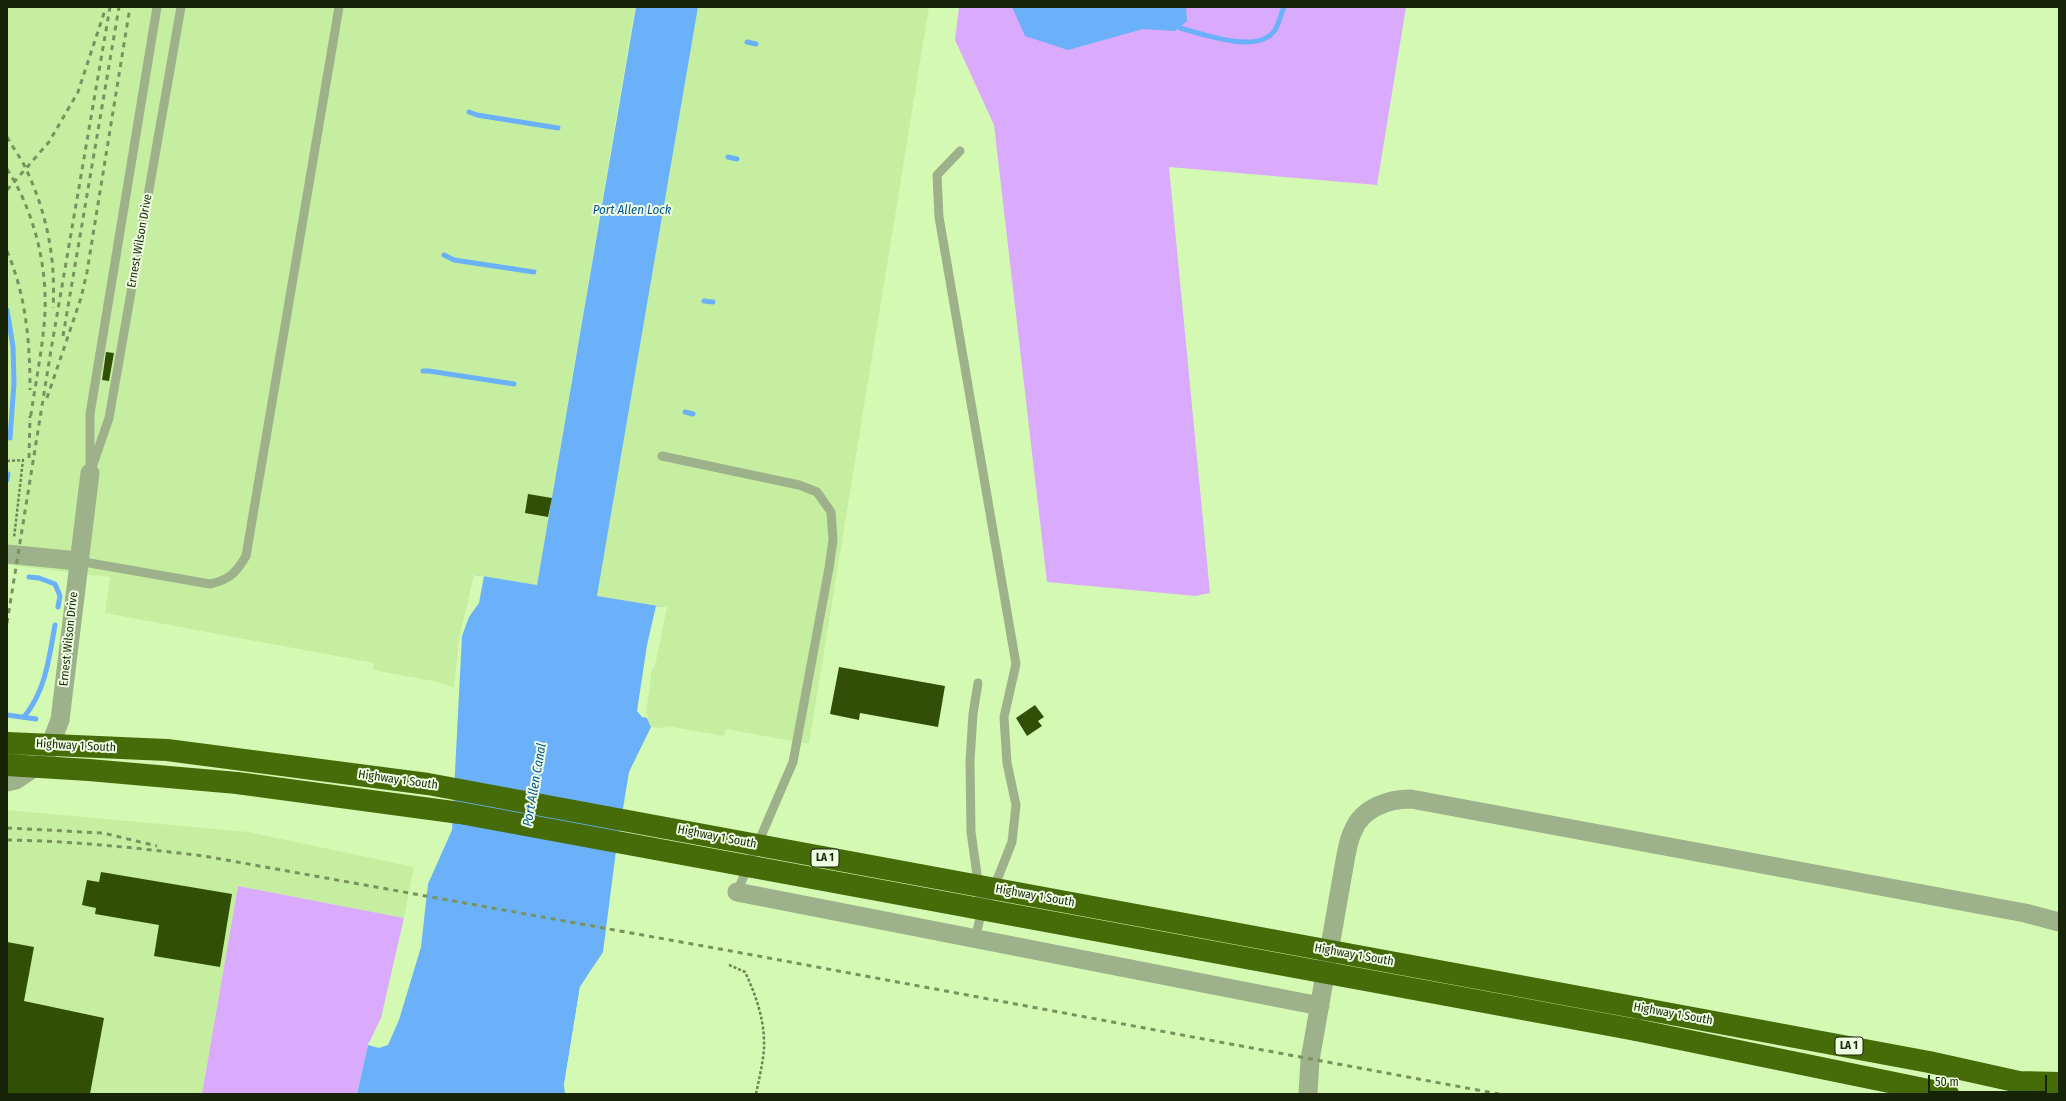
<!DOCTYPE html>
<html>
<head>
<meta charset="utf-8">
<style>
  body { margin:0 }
  #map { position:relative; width:2066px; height:1101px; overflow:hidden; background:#d4f9b2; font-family:"Fira Sans Condensed",sans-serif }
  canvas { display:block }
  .frame { position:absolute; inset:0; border:8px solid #172408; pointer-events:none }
  .scale { position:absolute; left:1928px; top:1075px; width:119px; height:18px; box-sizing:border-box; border:2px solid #172408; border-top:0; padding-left:5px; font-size:12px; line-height:14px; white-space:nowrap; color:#172408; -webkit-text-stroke:3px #effee2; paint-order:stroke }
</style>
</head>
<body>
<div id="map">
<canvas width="2066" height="1101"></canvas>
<div class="frame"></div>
<div class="scale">50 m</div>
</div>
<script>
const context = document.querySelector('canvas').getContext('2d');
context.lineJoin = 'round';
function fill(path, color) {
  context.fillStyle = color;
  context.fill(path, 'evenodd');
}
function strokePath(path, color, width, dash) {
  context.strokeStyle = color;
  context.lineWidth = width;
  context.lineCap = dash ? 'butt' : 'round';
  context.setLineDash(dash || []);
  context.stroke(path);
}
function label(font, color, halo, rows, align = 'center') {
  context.font = font + ' "Fira Sans Condensed",sans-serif';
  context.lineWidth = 4;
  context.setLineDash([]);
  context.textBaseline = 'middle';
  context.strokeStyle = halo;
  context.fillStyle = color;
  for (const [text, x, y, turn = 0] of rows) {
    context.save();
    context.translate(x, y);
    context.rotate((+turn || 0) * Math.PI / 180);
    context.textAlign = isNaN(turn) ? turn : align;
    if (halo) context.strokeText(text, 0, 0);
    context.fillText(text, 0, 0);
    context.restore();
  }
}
fill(new Path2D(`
  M7 7H635L537 585 457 688 433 681 373 670 374 663 105 613 110 577 7 565Z
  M698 7H929L809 744 726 729 724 736 668 726 663 728 651 727 644 712 665 607 597 596Z
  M7 810 248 832 414 867 404 918 238 886 202 1094H7Z`), '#c6eea0');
fill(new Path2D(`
  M959 7H1406L1377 185 1169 167 1210 593 1195 596 1047 582 994 125 955 40Z
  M238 886 404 918 381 1018 368 1045 357 1094H202Z`), '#daabfc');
fill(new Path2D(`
  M636 7H698L597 596 665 607 644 712 651 727 629 772 616 851 603 952 580 987 564 1085 566 1094H357L368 1045 381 1041 443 820 461 639 476 575 537 585Z
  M1012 7H1186L1187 21 1175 31 1143 29 1068 50 1025 36Z`), '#6ab1f9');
fill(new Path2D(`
  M474 575 484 576 479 603 469 617 462 636 452 830 428 884 421 947 399 1020 388 1045 379 1048 368 1045 369 1042 379 1040 399 967 409 914 419 876 441 819 459 639Z
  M656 606 667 607 656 661 652 671 646 712 649 718 642 717 637 711 647 645Z
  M593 967 595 968 582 988 566 1085 568 1094H565L564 1085 580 987Z`), '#d4f9b2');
strokePath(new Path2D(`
  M1180 28C1202 34 1259 55 1275 30 1279 23 1281 14 1284 7
  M747 42 756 44
  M469 112 477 115 558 128
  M728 157 737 159
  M444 255 454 260 534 272
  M704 301 713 302
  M7 310 13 347 14 383 10 438
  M423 371H429L514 384
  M685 412 693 414
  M7 480 8 474
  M29 577 39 578 55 584 60 596 58 607
  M7 715 36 719
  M24 717C46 690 49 658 55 625`), '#6ab1f9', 5);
fill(new Path2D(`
  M106 352 114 353 109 381 102 380Z
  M528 494 552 498 548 517 525 513Z
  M839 667 945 686 938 727 860 713 859 720 830 714Z
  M1035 705 1044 717 1038 721 1042 726 1027 736 1016 718Z
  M101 872 232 894 220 967 154 956 159 925 95 914 96 908 82 905 87 880 99 882Z
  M7 942 34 947 24 1001 104 1018 90 1094H7Z`), '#324f07');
strokePath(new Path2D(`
  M7 461 23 460 14 538
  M729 965 745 972C756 995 765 1021 764 1048 763 1063 759 1079 756 1094`), '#6d8556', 2.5, [3, 2]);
strokePath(new Path2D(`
  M960 151 937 175 939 217 1016 664 1004 717 1007 763 1016 805 1012 842 995 885 982 910 975 939
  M662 456 799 485 817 492 831 512 833 540 829 568 793 762 737 892
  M90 465V414L157 7
  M90 473 109 418 181 7
  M78 561 210 584C229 580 236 573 246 556L339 7
  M978 683 973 714 970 761 971 832 982 910`), '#9db18b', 9);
strokePath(new Path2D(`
  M7 554 78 561
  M7 782 16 780 44 761 60 720 90 473
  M737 892 1320 1006
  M1308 1094 1310 1060 1346 855C1348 847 1349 838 1353 831 1362 808 1388 799 1411 799L2025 913 2059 922`), '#9db18b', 19);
strokePath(new Path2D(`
  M1639 1008 1929 1062 2019 1082 2059 1083
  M1636 1030 1948 1094`), '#456c08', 22);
strokePath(new Path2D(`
  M7 137C13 148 21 158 26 169 47 213 56 260 53 308
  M7 169C33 209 47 263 45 312 43 348 35 385 30 421
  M7 190 49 142 78 92 105 10
  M7 251C26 296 30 341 30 390
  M63 336 119 7
  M47 398 81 298 87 272 130 7
  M29 458 30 416
  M7 623 51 350 110 7
  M7 828 103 833 157 846
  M7 840C73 841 138 848 204 856L731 951 1499 1094`), '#78925f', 3, [5, 5]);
strokePath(new Path2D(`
  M7 743 167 750 428 784 1639 1008
  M7 765 89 770 237 783 460 813 1636 1030`), '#456c08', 22);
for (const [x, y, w] of [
  [825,858,28],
  [1849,1046,28]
]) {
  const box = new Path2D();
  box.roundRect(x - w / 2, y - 9, w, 18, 3);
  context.fillStyle = '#effee2';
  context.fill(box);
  strokePath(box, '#172408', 1);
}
label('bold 11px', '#172408', null, [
  ["LA 1",825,858],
  ["LA 1",1849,1046]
]);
label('12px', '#172408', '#effee2', [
  ["Ernest Wilson Drive",140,241,-80],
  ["Ernest Wilson Drive",69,639,-84],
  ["Highway 1 South",76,746,3],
  ["Highway 1 South",398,780,8],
  ["Highway 1 South",717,837,11],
  ["Highway 1 South",1035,896,10],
  ["Highway 1 South",1354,955,10],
  ["Highway 1 South",1673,1014,10]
]);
label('italic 13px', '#005494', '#effee2', [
  ["Port Allen Lock",632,210],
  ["Port Allen Canal",535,785,-80]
]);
</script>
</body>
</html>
